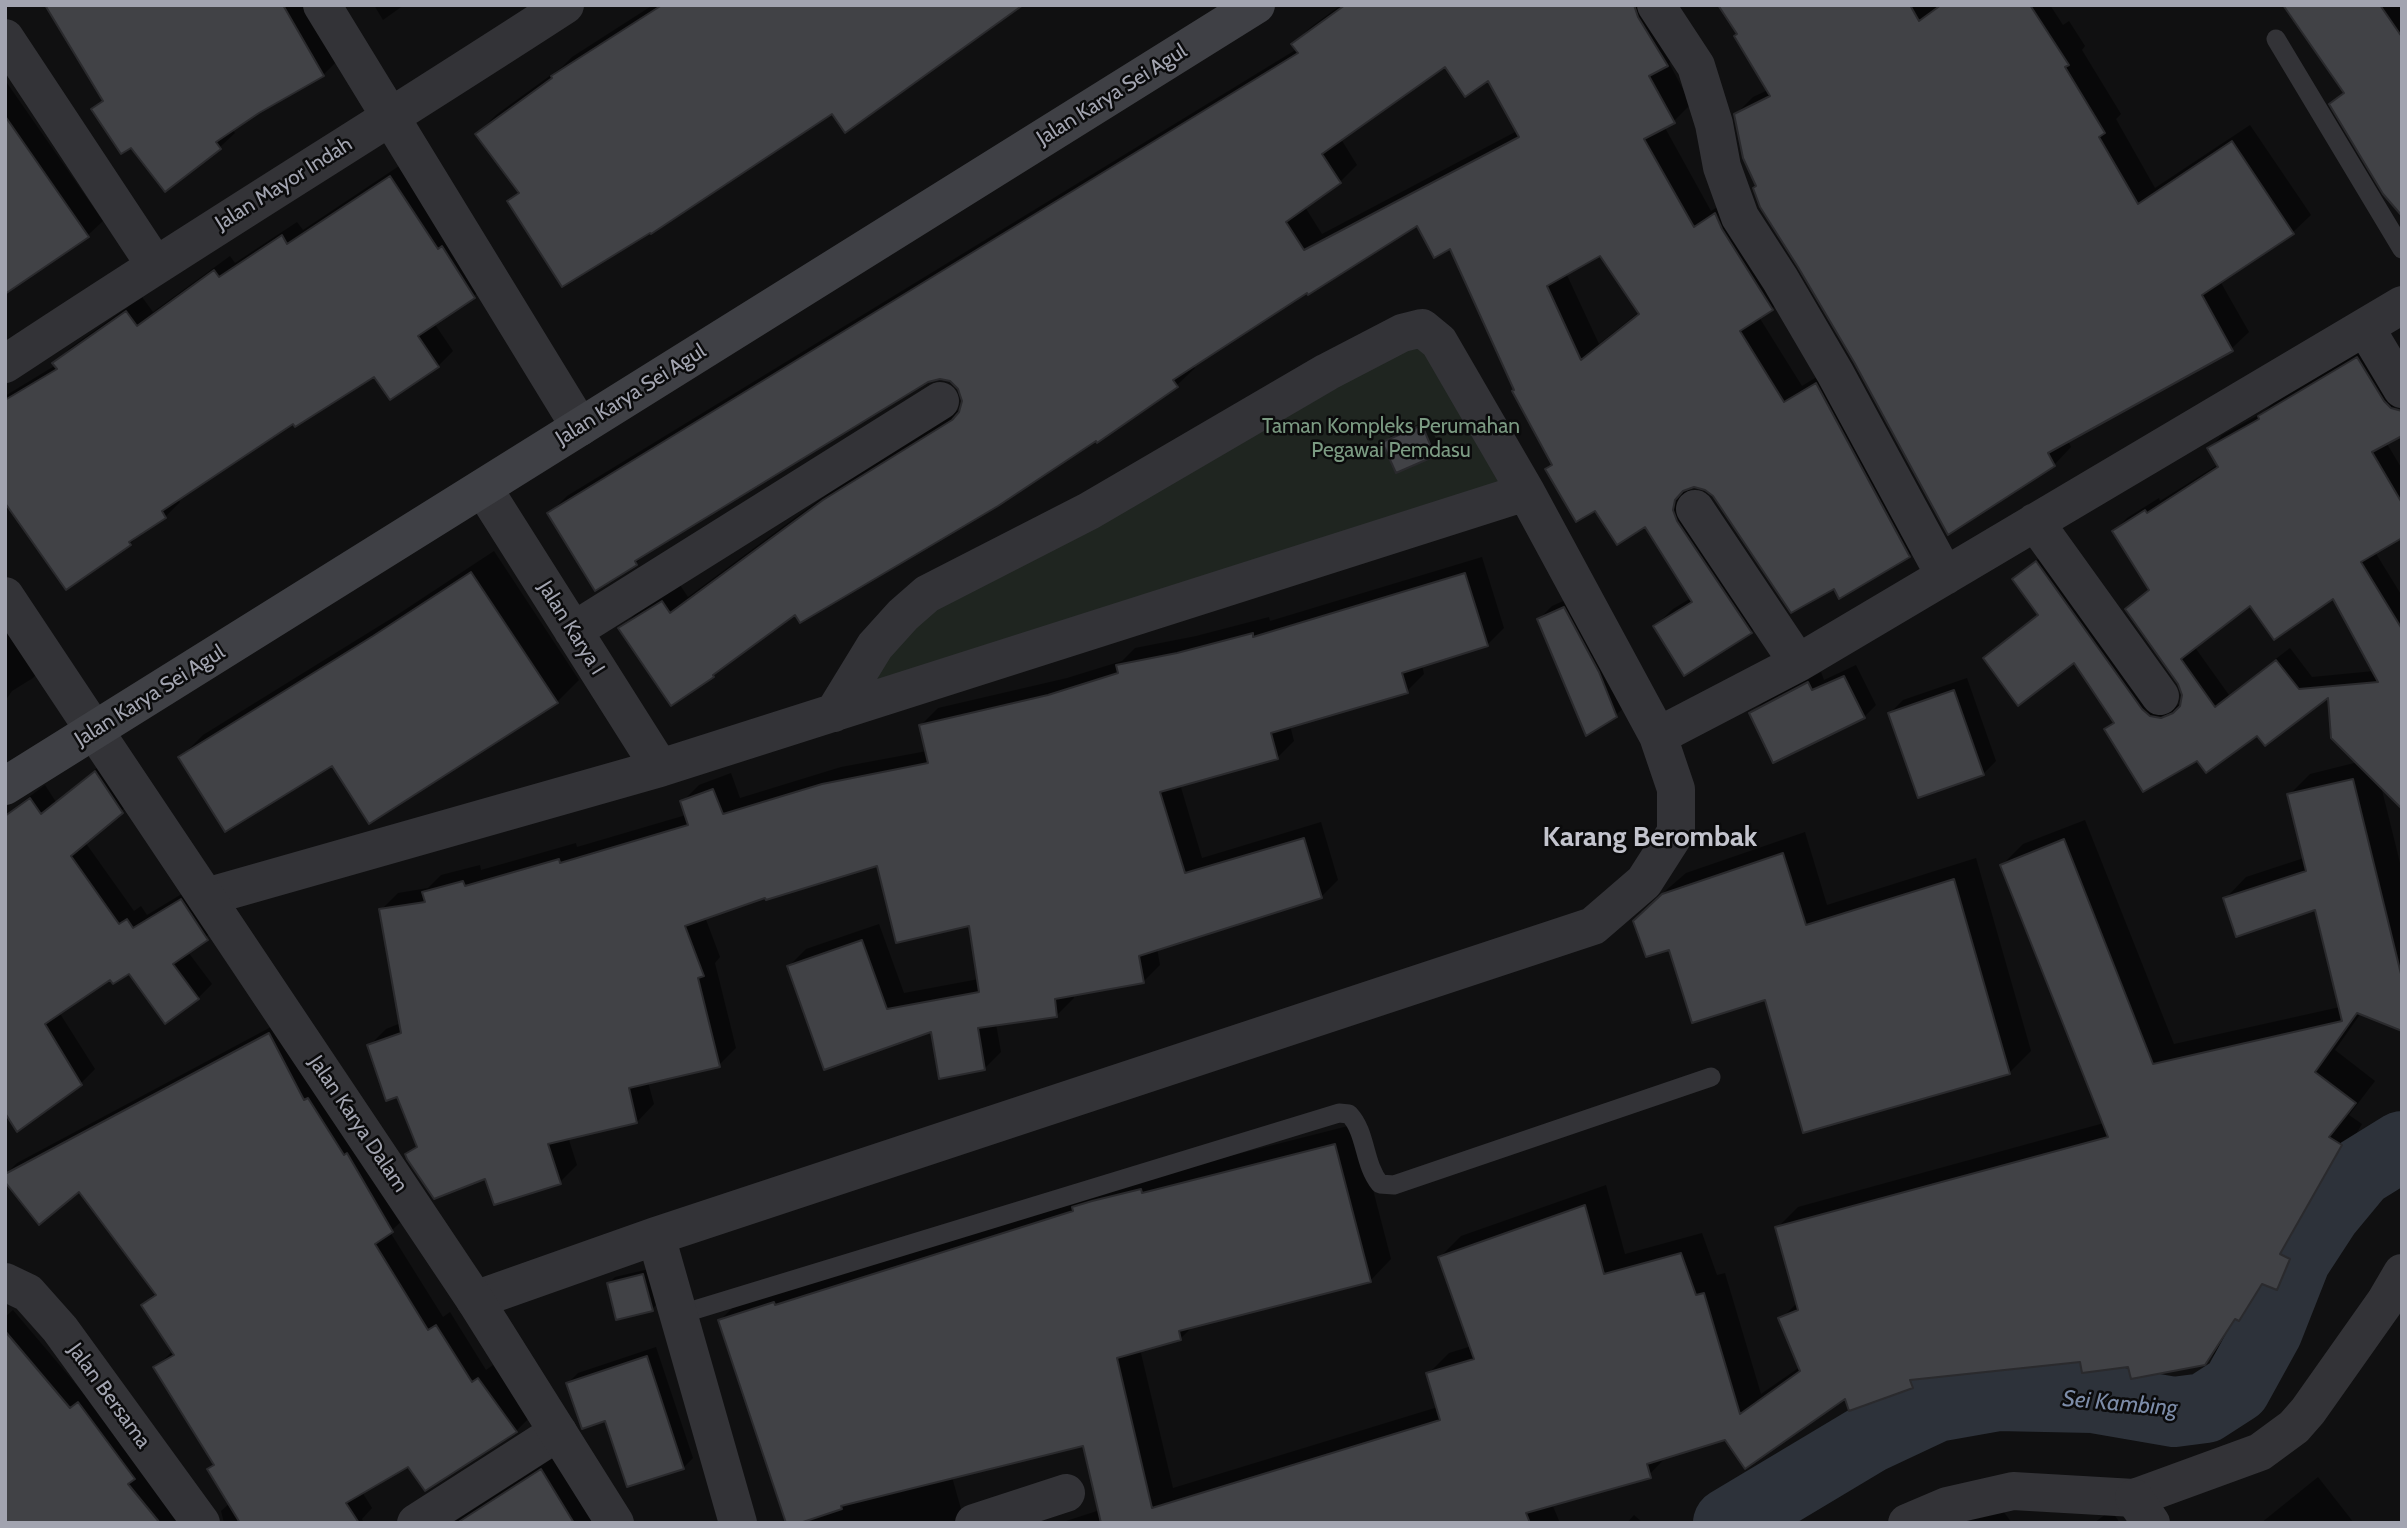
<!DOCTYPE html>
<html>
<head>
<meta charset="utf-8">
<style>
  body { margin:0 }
  #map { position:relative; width:2407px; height:1528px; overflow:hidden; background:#101011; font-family:Cabin,sans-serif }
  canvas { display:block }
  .frame { position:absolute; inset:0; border:7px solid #a2a4b0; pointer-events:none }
</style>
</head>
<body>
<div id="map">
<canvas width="2407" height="1528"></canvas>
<div class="frame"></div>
</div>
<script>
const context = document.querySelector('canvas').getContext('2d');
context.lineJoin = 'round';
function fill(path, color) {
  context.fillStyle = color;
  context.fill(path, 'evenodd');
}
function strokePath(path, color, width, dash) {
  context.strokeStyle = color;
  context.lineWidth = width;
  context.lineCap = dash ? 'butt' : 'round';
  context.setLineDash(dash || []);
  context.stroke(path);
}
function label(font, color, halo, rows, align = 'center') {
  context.font = font + ' Cabin,sans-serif';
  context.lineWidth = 5;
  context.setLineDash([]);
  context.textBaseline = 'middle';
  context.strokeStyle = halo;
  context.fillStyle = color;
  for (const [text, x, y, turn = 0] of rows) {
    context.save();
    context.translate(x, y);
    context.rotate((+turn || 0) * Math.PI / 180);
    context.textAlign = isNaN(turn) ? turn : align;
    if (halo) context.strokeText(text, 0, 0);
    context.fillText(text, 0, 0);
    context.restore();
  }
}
fill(new Path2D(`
  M1422 331 1521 489 849 697 905 618Z`), '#1f2520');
fill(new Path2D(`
  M47 5H306L338 60 323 75 258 111 232 129 235 133 220 147 166 190 131 146 93 110 104 99Z
  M374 5H404L383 20Z
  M653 5H1020L832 112 509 201 519 191 477 134 496 115 562 67 572 57Z
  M1341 5H1658L1684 48 1669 63 1691 104 1674 121 1664 126 1711 211 1733 197 1789 292 1772 309 1759 317 1802 386 1833 367 1926 539 1909 556 1834 586 1706 488 1691 486 1690 491 1768 615 1751 632 1655 626 1673 609 1691 598 1645 525 1596 508 1547 469 1554 463 1516 390 1451 247 1418 223 1307 290 1192 365 1195 368 1177 385 1098 440 1096 438 795 612 723 665 713 675 621 629 638 611 680 585 688 597 842 483 962 408 964 401 960 388 950 380 940 377 928 381 649 550 636 563 596 589 550 513 567 496 1297 49 1293 44 1311 27ZM1445 65 1489 78 1517 131 1322 234 1305 207 1340 182 1357 165 1341 139ZM1601 254 1639 312 1599 344 1566 273Z
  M1720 5H2050L2063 25 2069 21 2085 46 2082 50 2121 114 2116 119 2155 188 2250 125 2311 215 2293 232 2220 281 2249 332 2231 349 2068 440 2071 447 2054 465 1758 186 1736 114 1753 97 1768 90 1739 34Z
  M2285 5H2402V213L2331 104 2345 91Z
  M7 83 103 221 88 235 5 292Z
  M405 162 489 281 474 296 434 323 453 351 438 366 375 375 294 421 178 498 180 502 165 517 142 531 130 544 5 479V396L56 365 55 363 70 348 142 297 153 312 230 256 235 263 297 222 303 230Z
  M2363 350 2402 421 2386 442 2402 469V536L2375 552 2402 596V807L2381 786 2402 871V1029L2361 1013 2335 1050 2375 1081 2349 1115 2362 1124 2299 1233 2310 1237 2297 1267 2276 1288 2268 1284 2260 1298 2244 1314 2226 1342 2205 1364 2130 1365 2082 1360 1921 1377 1912 1386 1846 1397 1667 1456 1647 1477 1552 1504 1560 1523H1060L1100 1510 1084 1444 952 1477 965 1523H788L720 1320 742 1299 1163 1173 1356 1124 1391 1259 1370 1281 1193 1326 1180 1339 1140 1349 1173 1488 1438 1407 1428 1374 1449 1353 1472 1346 1440 1257 1461 1236 1606 1185 1625 1254 1702 1233 1717 1275 1725 1273 1761 1394 1800 1367 1781 1319 1798 1302 1777 1228 1798 1207 2104 1123 2002 865 2023 844 2085 820 2174 1044 2340 1007 2316 908 2225 899 2246 877 2304 858 2289 795 2310 774 2358 762 2329 695 2257 734 2198 758 2107 729 2115 721 2075 661 1985 658 2039 613 2014 579 2050 549 2176 706 2182 703 2184 694 2180 683 2127 609 2150 588 2114 531 2127 518 2159 498 2160 501 2219 464 2210 448 2222 435 2264 412 2273 403ZM2333 596 2374 671 2312 677 2290 648 2229 695 2194 646 2250 603Z
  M1428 420 1440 448 1434 454 1385 442 1391 436Z
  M494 551 579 680 557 702 370 821 333 763 181 757 203 735 397 615Z
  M1482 557 1504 628 1487 645 1422 665 1424 674 1407 691 1290 725 1294 741 1277 758 1180 784 1202 858 1321 822 1338 880 1321 897 1157 948 1160 965 1143 982 1073 994 1074 998 1057 1015 996 1024 1001 1052 984 1069 932 1030 789 966 806 949 879 924 904 993 979 979 970 924 879 863 766 896 705 917 720 957 715 963 736 1048 719 1065 648 1082 654 1104 637 1122 568 1137 577 1165 560 1182 408 1155 418 1145 398 1095 369 1046 386 1029 401 1023 381 910 398 893 428 888 441 875 480 865 481 870 576 843 577 847 686 815 682 802 699 785 731 773 740 798 841 767 927 751 921 725 938 708 1067 678 1122 661 1135 648 1196 636 1269 617 1270 621Z
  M5 594 49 661 33 678 12 691 5 701Z
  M1577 595 1630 702 1616 715 1539 619 1552 606Z
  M1856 665 1876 705 1864 717 1751 714 1763 702 1821 672 1824 680Z
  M1967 678 1996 761 1983 774 1890 713 1903 700Z
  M109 758 136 798 85 842 134 911 141 906 147 915 195 886 221 924 188 952 212 984 198 998 129 971 111 977 59 1012 95 1069 81 1083 18 1130 5 1110V815L45 785 56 802Z
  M1805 832 1827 905 1976 858 2031 1051 2010 1072 1766 998 1656 899 1686 873Z
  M284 1020 406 1217 390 1232 443 1317 450 1312 486 1370 493 1365 530 1417 516 1431 408 1465 362 1492 372 1508 362 1519 364 1523H224L221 1511 230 1503 215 1464 156 1367 173 1351 143 1305 156 1292 80 1190 5 1175 17 1163Z
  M649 1269 658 1303 652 1309 609 1283 615 1277Z
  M13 1310 85 1395 185 1523H5V1317Z
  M656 1347 693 1458 683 1468 607 1419 568 1383 578 1373Z
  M556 1456 593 1523H452Z
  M2318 1477 2354 1523H2261Z
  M1997 1503 2012 1523H1966L1989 1505Z
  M2111 1510 2120 1523H2094Z
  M1634 1515 1643 1523H1627Z`), '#0007');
strokePath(new Path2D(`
  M1728 1523 1870 1438 1936 1407 1998 1396 2093 1398 2174 1412 2205 1408 2236 1388 2268 1330 2296 1259 2326 1213 2360 1172 2402 1146`), '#2d323a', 70);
const building = new Path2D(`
  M45 5H283L324 76 259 113 216 142 221 149 165 192 131 148 121 154 91 109 103 101Z
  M662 5H1023L845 133 832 114 651 234 650 233 562 287 507 201 519 193 475 134 552 78 551 76Z
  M1345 5H1634L1638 17 1668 66 1649 76 1675 123 1644 139 1694 227 1715 213 1722 229 1773 310 1740 331 1784 402 1816 383 1910 557 1839 599 1834 589 1791 613 1713 496 1705 490 1694 487 1683 491 1675 500 1673 510 1677 521 1752 633 1684 676 1653 626 1692 602 1645 527 1617 545 1595 511 1576 522 1545 469 1552 465 1512 391 1514 390 1450 249 1434 258 1417 226 1308 295 1307 293 1173 380 1178 387 1097 443 1096 441 998 506 800 623 795 615 713 675 714 677 671 706 618 628 662 601 670 613 823 500 952 420 959 412 962 401 958 389 950 381 940 379 928 382 635 561 637 565 595 591 547 513 1298 53 1291 44ZM1445 67 1465 97 1488 81 1519 137 1304 250 1286 222 1341 183 1322 154ZM1600 256 1639 314 1581 360 1547 286Z
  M1718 5H1910L1919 21 1941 5H2030L2069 65 2065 67 2105 133 2099 137 2138 204 2232 141 2294 234 2202 295 2233 351 2048 453 2055 466 1948 535 1854 362 1798 267 1760 207 1753 188 1756 186 1743 158 1734 114 1770 96 1734 36 1737 34Z
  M2283 5H2380L2402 37V216L2383 194 2329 104 2344 93Z
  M5 116 89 237 5 294Z
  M390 176 438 249 442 246 475 298 418 336 439 367 390 400 374 377 295 427 293 424 162 511 166 518 129 542 131 545 66 590 5 503V400L57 369 52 363 126 311 137 326 214 270 219 277 282 235 287 244Z
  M2357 357 2384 401 2391 408 2402 411V436L2372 452 2402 503V538L2361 562 2402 629V809L2331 738 2328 698 2265 746 2257 736 2206 773 2197 761 2143 792 2104 729 2114 723 2074 663 2018 706 1983 658 2038 615 2012 579 2036 561 2142 709 2150 716 2161 718 2173 713 2180 706 2182 695 2178 684 2125 609 2149 590 2112 531 2145 510 2147 513 2218 467 2207 448 2259 419 2258 416ZM2333 599 2378 682 2299 689 2276 660 2215 707 2181 659 2250 606 2274 640Z
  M1422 425 1435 456 1396 473 1382 442Z
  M471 572 558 703 369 824 332 766 225 832 178 757 373 636Z
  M1465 573 1488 646 1402 673 1408 693 1271 733 1278 759 1160 792 1185 873 1304 838 1322 898 1139 956 1144 983 1055 999 1057 1017 978 1028 985 1070 939 1079 931 1032 824 1070 787 966 862 940 887 1009 979 992 969 926 896 943 877 866 766 900 765 898 685 926 704 976 698 978 720 1067 629 1088 637 1123 548 1144 561 1184 494 1205 485 1179 434 1199 407 1159 405 1154 417 1147 397 1097 386 1101 367 1045 401 1033 379 909 425 902 422 892 463 881 465 886 559 859 560 863 688 825 680 801 713 789 723 814 822 784 928 763 919 725 1048 695 1118 673 1116 665 1177 653 1253 633V637Z
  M1564 607 1599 672 1617 717 1586 736 1537 619Z
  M1844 676 1865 718 1773 763 1749 713 1808 682 1812 690Z
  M1954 690 1984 775 1918 798 1888 713Z
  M95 771 123 813 71 856 119 924 127 919 133 928 181 899 208 940 173 964 199 999 165 1024 129 974 113 984 110 980 45 1024 82 1085 17 1132 5 1113V816L30 798 41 814Z
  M2353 779 2402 978V1031L2357 1013 2315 1072 2356 1103 2329 1137 2342 1145 2280 1254 2290 1259 2277 1290 2262 1284 2239 1321 2235 1319 2205 1365 2131 1379 2128 1367 2082 1373 2080 1362 1910 1380 1913 1388 1849 1411 1845 1399 1745 1469 1725 1440 1647 1464 1651 1478 1526 1513 1530 1523H1101L1083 1446 841 1506 842 1509 800 1523H786L718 1320 774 1302 775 1305 1073 1211 1072 1207 1092 1201 1141 1189 1142 1193 1335 1144 1371 1282 1179 1331 1181 1340 1117 1358 1152 1508 1440 1420 1426 1373 1474 1359 1438 1257 1585 1205 1604 1274 1681 1253 1696 1295 1704 1293 1740 1414 1800 1371 1778 1318 1798 1310 1775 1227 2108 1137 2000 865 2064 839 2153 1064 2342 1021 2315 910 2236 937 2223 898 2306 871 2287 794Z
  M1783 853 1806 925 1954 879 2010 1074 1803 1133 1765 1000 1692 1023 1669 950 1646 957 1633 921 1662 894Z
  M269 1033 304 1100 308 1098 344 1155 347 1153 393 1232 375 1244 428 1330 436 1325 472 1382 478 1378 517 1432 425 1491 408 1467 346 1503 359 1523H240L207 1469 214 1465 153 1367 174 1355 141 1305 156 1295 79 1192 39 1225 5 1182V1174Z
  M643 1274 653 1311 616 1320 607 1283Z
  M5 1331 70 1408 78 1402 135 1479 128 1484 160 1523H5Z
  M647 1356 684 1469 627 1487 605 1421 582 1429 566 1383Z
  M541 1469 574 1523H457Z`);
fill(building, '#414246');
strokePath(building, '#2a2a2d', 2);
strokePath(new Path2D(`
  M2276 39 2402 249
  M678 1315 1339 1113 1349 1114C1367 1133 1363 1163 1380 1184L1394 1185 1711 1077`), '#333337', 19);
strokePath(new Path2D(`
  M322 5 580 427
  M1656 5 1696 66 1714 124 1722 167 1740 217 1780 279 1835 373 1945 576
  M5 38 155 265
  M2365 327 2402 389
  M5 364C190 241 379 126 565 5
  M483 488 660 768
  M1695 509 1798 663
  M2035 522 2160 696
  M5 596 94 730
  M573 631 940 401
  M1658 736 1798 663 2402 305
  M206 897 660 768 1526 492
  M656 1236 738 1523
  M5 1282 28 1293 60 1329 201 1523
  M475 1300 656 1236 1593 926 1644 882 1676 832V789L1658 736 1526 492 1439 342 1422 328 1402 333 1327 372 1089 511 927 594 903 615 875 646 834 713
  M416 1523 558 1432
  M974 1523 1066 1493
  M1907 1523 1947 1506 2013 1491 2134 1498 2260 1452 2294 1427 2308 1411 2385 1302 2402 1273`), '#333337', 38);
strokePath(new Path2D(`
  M94 730 475 1300 615 1523
  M2134 1498 2151 1523`), '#333337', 38);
strokePath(new Path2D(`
  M5 786 1256 5`), '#3f4045', 38);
label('21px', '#a2a4b0', '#0b0b0c', [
  ["Jalan Karya Sei Agul",1112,95,-32],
  ["Jalan Mayor Indah",284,184,-32],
  ["Jalan Karya Sei Agul",631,395,-32],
  ["Jalan Karya I",571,628,58],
  ["Jalan Karya Sei Agul",150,696,-32],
  ["Jalan Karya Dalam",358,1124,56],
  ["Jalan Bersama",109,1396,54]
]);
label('21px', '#7b9a82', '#0b0b0c', [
  ["Taman Kompleks Perumahan",1391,427],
  ["Pegawai Pemdasu",1391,451]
]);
label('italic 23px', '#7c8ca8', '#0b0b0c', [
  ["Sei Kambing",2120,1404,5]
]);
label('bold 28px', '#c3c4cd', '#0b0b0c', [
  ["Karang Berombak",1650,838]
]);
</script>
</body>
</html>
